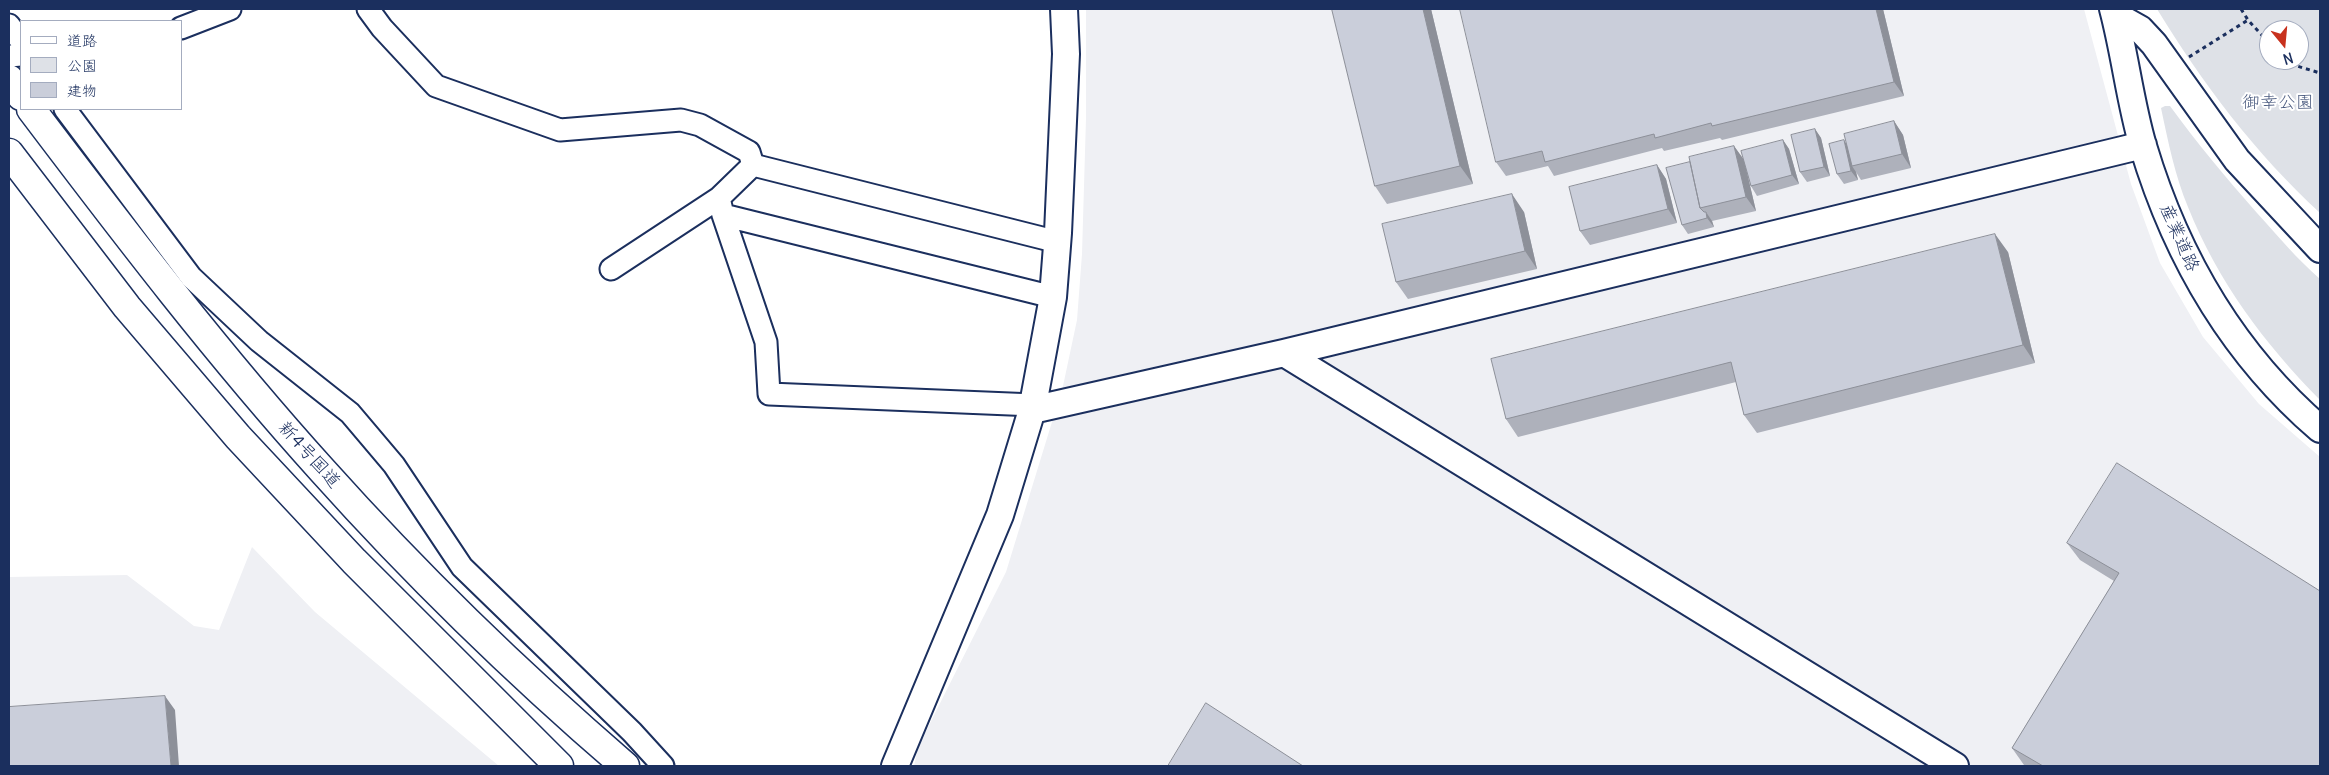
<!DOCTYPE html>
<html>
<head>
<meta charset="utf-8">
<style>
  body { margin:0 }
  #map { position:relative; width:2329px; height:775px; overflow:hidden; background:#fff; font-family:Delius,"Klee One",sans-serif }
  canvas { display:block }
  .frame { position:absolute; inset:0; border:10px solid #1b2f5e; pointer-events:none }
  .legend { position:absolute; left:20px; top:20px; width:162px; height:90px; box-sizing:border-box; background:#fff; border:1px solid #a4acbf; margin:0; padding:6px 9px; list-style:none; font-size:15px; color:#1b2f5e }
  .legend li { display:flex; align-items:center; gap:10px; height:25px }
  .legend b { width:25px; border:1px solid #a4acbf }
  .north { position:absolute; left:2259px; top:20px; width:50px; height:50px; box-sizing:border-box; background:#fff; border:1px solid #a4acbf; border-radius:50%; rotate:163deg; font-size:14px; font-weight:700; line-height:20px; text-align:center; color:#1b2f5e }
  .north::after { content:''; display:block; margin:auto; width:18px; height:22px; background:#c8321e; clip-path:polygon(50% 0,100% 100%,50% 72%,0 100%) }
</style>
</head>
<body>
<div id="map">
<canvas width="2329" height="775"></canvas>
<div class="frame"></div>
<ul class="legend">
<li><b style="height:6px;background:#fff"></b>道路</li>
<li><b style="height:14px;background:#dee1e7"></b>公園</li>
<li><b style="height:14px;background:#caceda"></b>建物</li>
</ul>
<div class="north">N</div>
</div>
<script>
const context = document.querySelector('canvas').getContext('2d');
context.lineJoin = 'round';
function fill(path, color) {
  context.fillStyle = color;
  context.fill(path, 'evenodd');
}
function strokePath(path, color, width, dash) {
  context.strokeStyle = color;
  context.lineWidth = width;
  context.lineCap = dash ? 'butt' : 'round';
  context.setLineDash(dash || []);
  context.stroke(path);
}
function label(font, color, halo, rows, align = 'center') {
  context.font = font + ' Delius,"Klee One",sans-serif';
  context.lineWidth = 4;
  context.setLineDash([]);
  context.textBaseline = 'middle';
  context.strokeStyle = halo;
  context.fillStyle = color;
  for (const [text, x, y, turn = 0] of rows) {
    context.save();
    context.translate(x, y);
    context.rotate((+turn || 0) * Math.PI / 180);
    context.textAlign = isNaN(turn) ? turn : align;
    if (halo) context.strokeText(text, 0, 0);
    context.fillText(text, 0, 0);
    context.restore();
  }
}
fill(new Path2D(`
  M1086 9H2084L2131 184 2160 263 2203 337 2259 404 2320 457V766H914L918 747 1006 572 1063 386 1077 320 1082 254 1086 118Z
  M252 547 315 612 499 766H9V577L127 575 194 626 219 630Z`), '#eff0f4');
fill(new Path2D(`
  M2157 9H2320V213C2256 154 2202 83 2157 9ZM2269 30H2299V60H2269Z
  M2165 106H2170C2197 143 2226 178 2257 213 2277 235 2297 259 2320 279V400C2264 343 2218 282 2188 207 2175 176 2168 141 2161 108Z`), '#dee1e7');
const minor = new Path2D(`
  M368 9 382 28 436 86 560 130 681 120 700 125 749 152 753 165 719 198 723 215 1053 297
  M9 25 21 41
  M181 28 230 9
  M9 56 21 55
  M65 109 191 277 259 341 350 413 394 465 462 567 632 732 663 766
  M753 165 1058 242
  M723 215 766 342 769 394 1034 405
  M611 269 719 198`);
const tertiary = new Path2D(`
  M2113 9C2125 54 2130 102 2143 146 2176 256 2233 354 2320 429
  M2115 15 2140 29 2154 44 2237 160 2320 249
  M1284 353 1955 766
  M1032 410 1284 353 2143 145
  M895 766 1000 515 1032 410 1053 297 1058 233 1066 54 1064 9`);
const trunk = new Path2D(`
  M9 79 21 96
  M31 109C124 232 218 355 322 470 416 575 518 674 625 766
  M9 153 127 307 238 437 354 561 559 766`);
strokePath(minor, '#1b2f5e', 25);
strokePath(tertiary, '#1b2f5e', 30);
strokePath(trunk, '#1b2f5e', 31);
strokePath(new Path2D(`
  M2241 9 2248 20 2269 43
  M2189 57 2248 20
  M2284 60 2287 63 2320 73`), '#1b2f5e', 3, [4, 4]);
strokePath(minor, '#fff', 21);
strokePath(tertiary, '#fff', 26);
strokePath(trunk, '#fff', 28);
fill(new Path2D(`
  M1332 9H1431L1473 184 1387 204 1375 186Z
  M1883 9 1904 96 1722 140 1720 138 1664 151 1662 148 1554 176 1548 166 1506 176 1496 162Z
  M1894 121 1903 135 1911 168 1861 180 1856 172 1858 180 1844 184 1837 174 1844 140 1846 144Z
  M1815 129 1821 138 1830 176 1807 182 1800 172Z
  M1783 140 1789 149 1799 184 1757 196 1751 186 1744 161 1756 211 1712 221 1714 227 1688 234 1682 225 1690 162 1734 146 1744 160Z
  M1657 165 1666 179 1677 223 1590 245 1580 231Z
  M1524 212 1537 269 1408 299 1396 282Z
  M2008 252 2035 363 1757 433 1744 415 1736 382 1518 437 1506 419Z
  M2067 543 2320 591V766H2025L2024 765 2012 748 2114 581 2080 560Z`), '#aeb1bb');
fill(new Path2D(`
  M1423 9H1431L1473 184 1460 166Z
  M1876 9H1883L1904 96 1894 82Z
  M1894 121 1903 135 1911 168 1902 154Z
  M1815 129 1821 138 1830 176 1824 167Z
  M1783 140 1789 149 1799 184 1792 175Z
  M1844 140 1850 150 1852 166 1856 172 1858 180 1851 171Z
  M1734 146 1744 160 1756 211 1746 197Z
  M1657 165 1666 179 1677 223 1668 209Z
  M1512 194 1524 212 1537 269 1525 251Z
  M1706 212 1712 221 1714 227 1707 218Z
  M1995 234 2008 252 2035 363 2023 345Z
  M165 696 175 710 179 766H171Z`), '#8d9099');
const building = new Path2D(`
  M1332 9H1423L1460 166 1375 186Z
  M1460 9H1876L1894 82 1712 126 1711 123 1655 138 1654 134 1545 162 1542 151 1496 162Z
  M1894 121 1902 154 1852 166 1844 134Z
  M1815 129 1824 167 1800 172 1791 135Z
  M1783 140 1792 175 1751 186 1741 151Z
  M1844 140 1851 171 1837 174 1829 144Z
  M1734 146 1746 197 1700 208 1689 157Z
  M1690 162 1700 208 1704 212H1706L1707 218 1682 225 1666 168Z
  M1657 165 1668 209 1580 231 1569 187Z
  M1512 194 1525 251 1396 282 1382 224Z
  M1995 234 2023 345 1744 415 1731 362 1506 419 1491 359Z
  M2117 463 2320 591V766H2043L2012 748 2119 573 2067 543Z
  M165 696 171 766H9V707Z
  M1206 703 1303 766H1168Z`);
fill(building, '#caceda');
strokePath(building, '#8d9099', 1);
label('18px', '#4c5c80', '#fff', [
  ["御幸公園",2278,103]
]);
label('18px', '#1b2f5e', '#fff', [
  ["産業道路",2179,238,66],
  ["新4号国道",309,455,48]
]);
</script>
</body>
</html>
